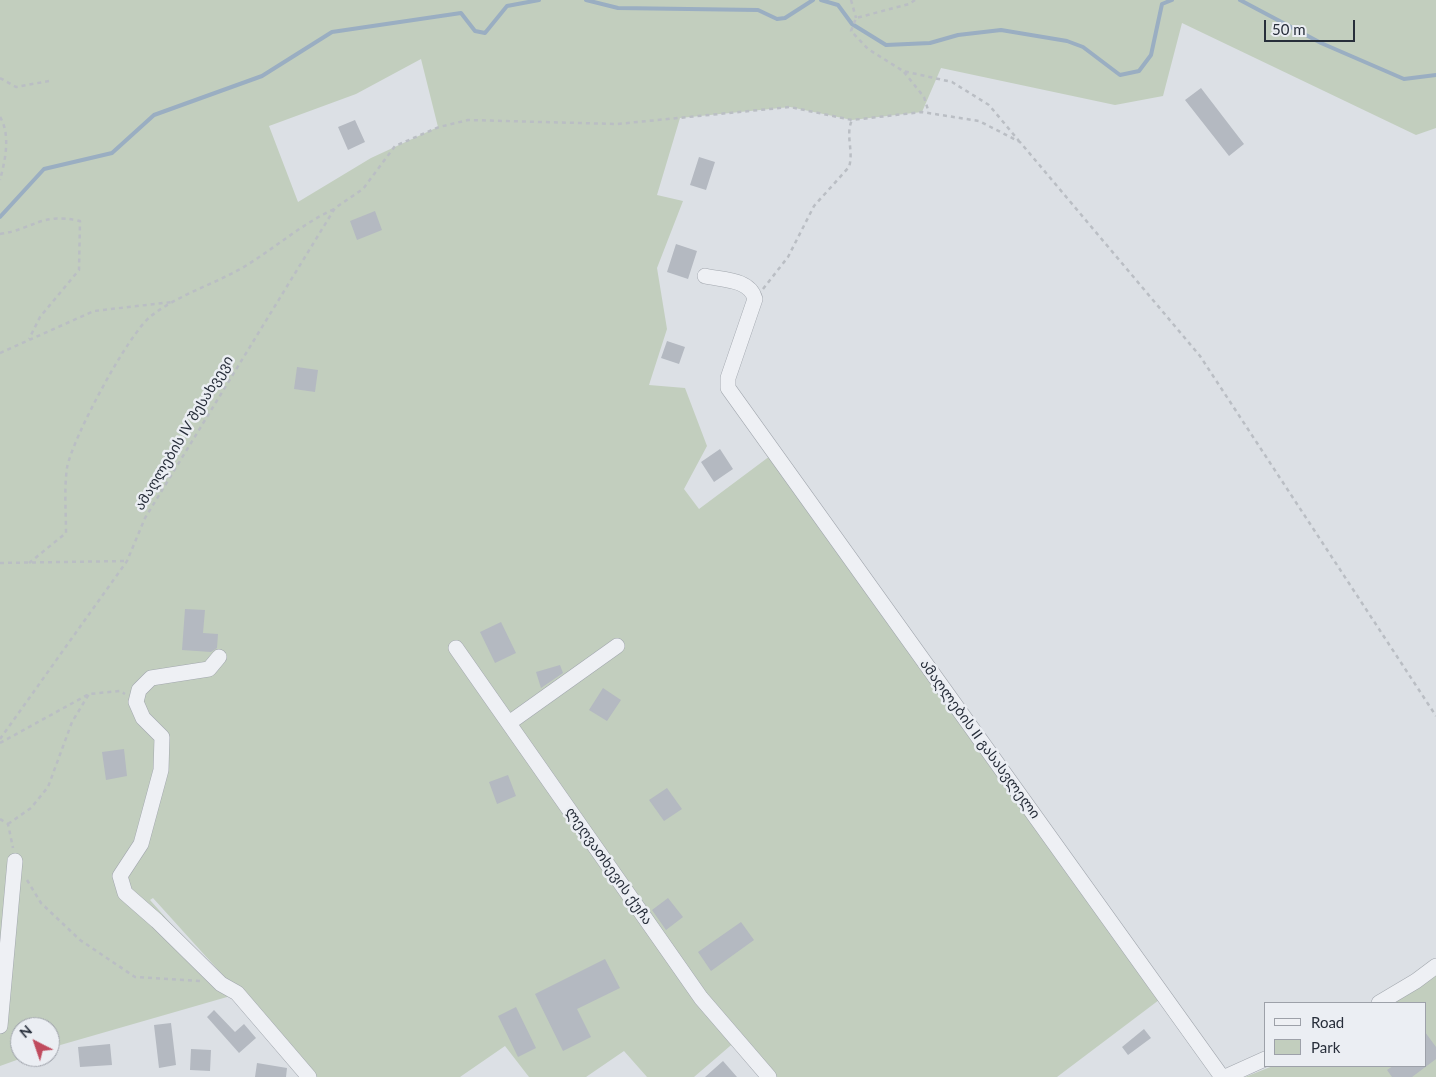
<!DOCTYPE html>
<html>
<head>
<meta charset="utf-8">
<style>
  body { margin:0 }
  #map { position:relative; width:1436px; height:1077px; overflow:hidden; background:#dce0e5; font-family:Lato,sans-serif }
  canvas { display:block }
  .legend { position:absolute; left:1264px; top:1002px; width:162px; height:65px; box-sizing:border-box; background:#ebeef3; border:1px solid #9da1a9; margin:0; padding:6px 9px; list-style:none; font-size:15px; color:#272e3a }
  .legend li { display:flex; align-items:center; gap:10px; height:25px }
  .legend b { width:25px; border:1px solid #9da1a9 }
  .north { position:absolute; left:10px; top:1017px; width:50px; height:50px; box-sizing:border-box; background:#ebeef3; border:1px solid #9da1a9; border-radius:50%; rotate:319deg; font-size:14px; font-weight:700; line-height:20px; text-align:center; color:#272e3a }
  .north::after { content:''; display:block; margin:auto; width:18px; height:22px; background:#c04b5e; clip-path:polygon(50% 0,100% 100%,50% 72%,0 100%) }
  .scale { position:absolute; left:1264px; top:20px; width:91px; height:22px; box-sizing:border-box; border:2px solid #272e3a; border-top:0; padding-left:6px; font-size:15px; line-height:18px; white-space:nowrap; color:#272e3a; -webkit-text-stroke:4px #ebeef3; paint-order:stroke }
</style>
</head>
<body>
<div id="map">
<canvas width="1436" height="1077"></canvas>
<ul class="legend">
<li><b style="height:6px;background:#eef0f4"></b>Road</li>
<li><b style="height:14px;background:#c2cebe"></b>Park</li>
</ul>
<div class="north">N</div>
<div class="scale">50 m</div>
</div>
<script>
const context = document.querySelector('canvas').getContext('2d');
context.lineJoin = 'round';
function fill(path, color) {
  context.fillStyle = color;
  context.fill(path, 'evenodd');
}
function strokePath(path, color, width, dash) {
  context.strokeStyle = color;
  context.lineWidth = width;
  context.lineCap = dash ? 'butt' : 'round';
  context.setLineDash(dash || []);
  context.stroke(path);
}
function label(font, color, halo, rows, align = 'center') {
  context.font = font + ' Lato,"Noto Sans Georgian",sans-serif';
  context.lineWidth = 5;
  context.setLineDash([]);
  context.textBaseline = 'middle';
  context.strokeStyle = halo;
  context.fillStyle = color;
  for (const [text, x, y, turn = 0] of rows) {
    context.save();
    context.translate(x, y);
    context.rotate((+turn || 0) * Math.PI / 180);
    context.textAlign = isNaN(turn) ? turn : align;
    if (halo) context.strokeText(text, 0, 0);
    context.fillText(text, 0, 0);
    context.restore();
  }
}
fill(new Path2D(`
  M0 0H1436V128L1416 135 1182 23 1163 96 1115 105 941 68 922 112 852 120 790 107 680 118 657 195 683 201 657 268 667 329 649 385 685 388 707 446 684 489 699 509 770 456 1159 1000 1057 1077H769L737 1040 694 1077H647L624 1051 586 1077H529L505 1046 460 1077H315L153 898 150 900 234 995 50 1048V1027H20V1057H25L0 1066ZM421 59 438 127 371 158 298 202 269 126 356 94Z
  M1436 972V1077H1245L1273 1066H1425V1003H1390Z`), '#c2cebe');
strokePath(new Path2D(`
  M586 0 618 8 758 10 777 19 785 18 813 0
  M821 0 838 5 852 24 886 45 930 43 958 35 1001 30 1067 41 1083 47 1120 75 1139 71 1151 55 1162 4 1172 0
  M1240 0 1321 43 1404 79 1436 75
  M0 217 44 169 112 153 154 115 262 76 332 32 461 13 475 31 485 33 507 6 539 0`), '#9aaec2', 4);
fill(new Path2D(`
  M1201 88 1244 144 1229 156 1185 100Z
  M355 120 365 142 348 150 338 127Z
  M699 157 715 162 706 190 690 185Z
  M375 211 382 230 357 240 350 221Z
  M676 244 697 251 688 279 667 272Z
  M667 341 685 347 679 364 661 358Z
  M297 367 318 370 315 392 294 389Z
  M720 449 733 469 714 482 701 462Z
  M185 609 205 610 203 633 218 634 217 648 211 652 182 650Z
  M501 622 516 653 495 663 480 632Z
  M560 665 563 673 541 688 536 672Z
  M603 688 621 700 607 721 589 710Z
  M124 749 127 776 106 780 102 752Z
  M508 775 516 796 497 804 489 782Z
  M667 788 682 809 664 821 649 800Z
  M668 898 683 917 666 930 652 910Z
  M741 922 754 940 711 971 698 952Z
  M605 959 620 988 577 1009 591 1037 563 1051 535 994Z
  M516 1007 536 1048 518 1057 498 1016Z
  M214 1010 235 1032 244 1024 256 1038 239 1053 207 1017Z
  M171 1023 176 1065 159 1068 154 1025Z
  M1144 1029 1151 1038 1128 1055 1122 1047Z
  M1425 1032 1436 1047V1059L1412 1077H1392L1387 1070 1393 1066H1425Z
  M110 1044 112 1065 80 1067 78 1047Z
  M191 1049 211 1050 210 1071 190 1070Z
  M723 1061 737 1077H705Z
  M257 1063 287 1068 286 1077H255Z`), '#b4b9c1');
const minor = new Path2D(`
  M705 276C723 280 750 279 755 299L728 378V388L1222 1077
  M456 648 701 998 769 1077
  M219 657 209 669 151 678 139 690 136 702 143 718 162 737 161 770 141 844 120 876 125 893 157 921 221 984 237 993 309 1077
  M509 723 617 646
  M1379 1003 1416 981 1436 966
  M0 1026 15 861
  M1225 1077 1265 1059`);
strokePath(minor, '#a2a7ae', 16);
strokePath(new Path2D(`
  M851 0 856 18
  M915 0 909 4 856 18 851 31 868 49 903 71 952 82 989 105 1019 141
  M904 72 924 97 929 113
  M0 78 16 87 49 81
  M0 117C11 135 5 161 0 180
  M0 234C34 229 41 212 80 221L79 270 40 317 29 339
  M763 289 788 257 814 206 849 167C854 151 845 135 852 120
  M0 353 94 311 172 302
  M0 563 126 561
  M29 563 66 533C66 512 64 489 67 468 72 439 128 334 151 316 178 295 212 285 242 268 274 249 300 225 334 209
  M0 739 127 561 145 518 335 208 363 189 395 146 439 127 468 120 617 124 790 107 852 120 922 112 979 121 1020 142 1200 356 1436 716
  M0 743 89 694 120 691 125 694
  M0 819 8 824 13 848
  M8 824 31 808 48 787 72 722 89 694
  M27 880 41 903 80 940 135 977 200 981`), '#babec4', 2.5, [4, 4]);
strokePath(minor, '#eef0f4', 15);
label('14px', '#272e3a', '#ebeef3', [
  ["ამაღლების IV შესახვევი",184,433,-59],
  ["ამაღლების II გასასვლელი",980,739,54],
  ["ლეღვათხევის ქუჩა",609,866,55]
]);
</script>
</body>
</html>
